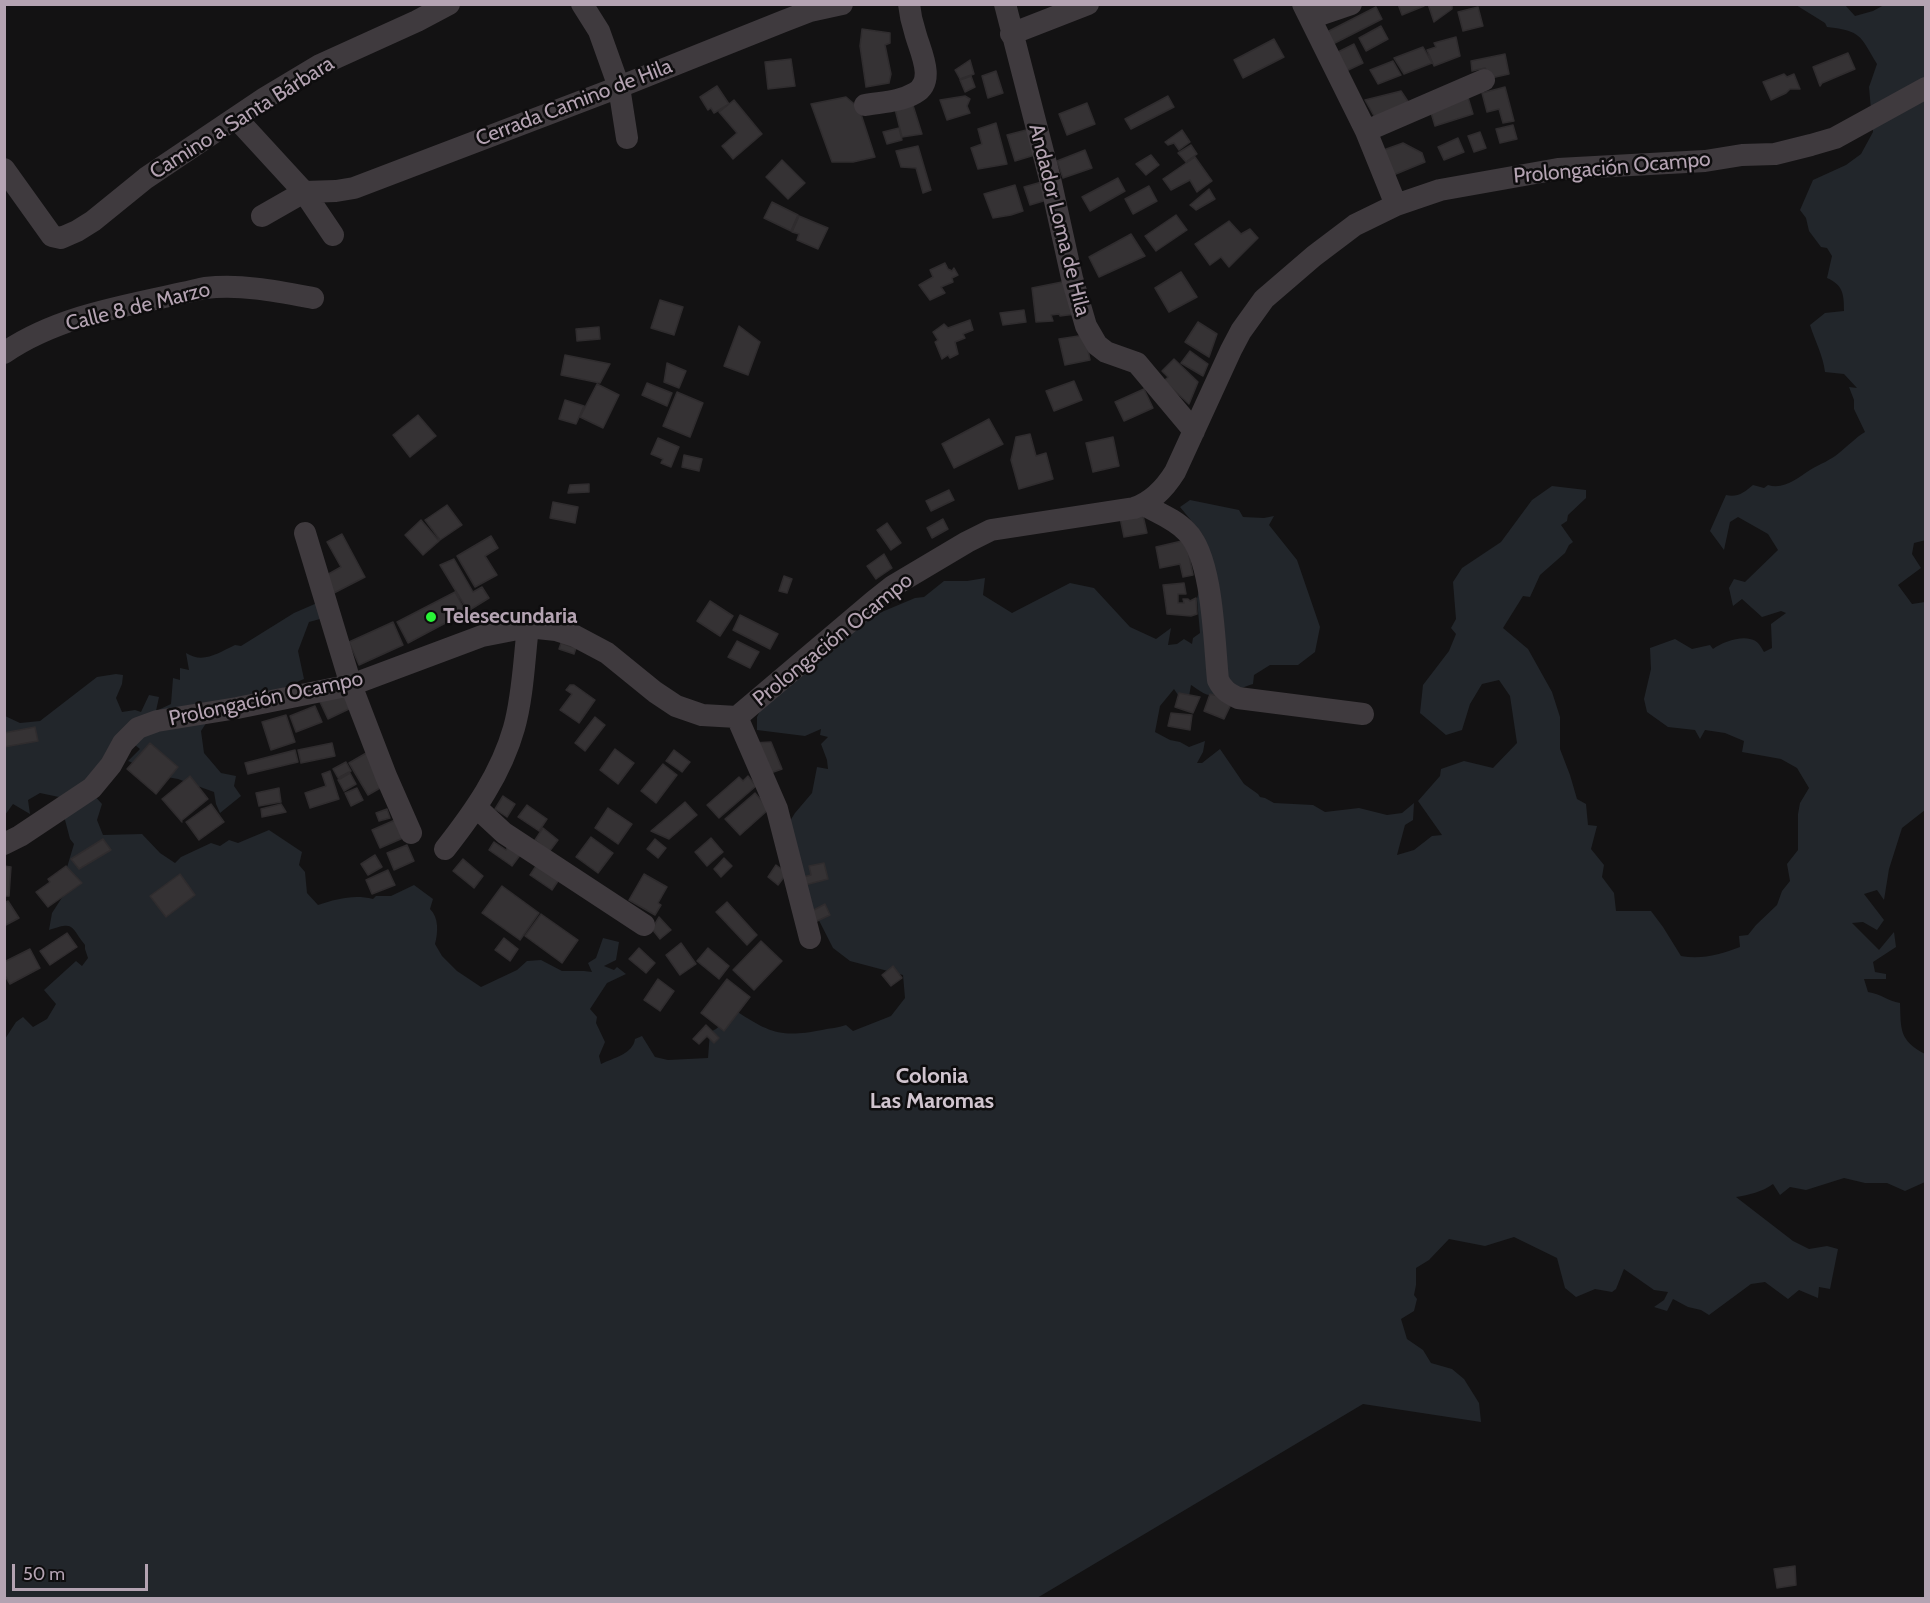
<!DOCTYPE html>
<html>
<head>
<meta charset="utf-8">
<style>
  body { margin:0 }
  #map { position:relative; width:1930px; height:1603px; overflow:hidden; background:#131213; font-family:Cabin,sans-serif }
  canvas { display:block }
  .frame { position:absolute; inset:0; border:6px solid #b4a3b2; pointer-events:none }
  .scale { position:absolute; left:12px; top:1564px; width:136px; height:27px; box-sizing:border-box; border:3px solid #b4a3b2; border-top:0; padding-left:8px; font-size:18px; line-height:21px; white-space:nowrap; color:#b4a3b2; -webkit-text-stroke:4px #0e0d0e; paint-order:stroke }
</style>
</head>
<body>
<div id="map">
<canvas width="1930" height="1603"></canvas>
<div class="frame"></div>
<div class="scale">50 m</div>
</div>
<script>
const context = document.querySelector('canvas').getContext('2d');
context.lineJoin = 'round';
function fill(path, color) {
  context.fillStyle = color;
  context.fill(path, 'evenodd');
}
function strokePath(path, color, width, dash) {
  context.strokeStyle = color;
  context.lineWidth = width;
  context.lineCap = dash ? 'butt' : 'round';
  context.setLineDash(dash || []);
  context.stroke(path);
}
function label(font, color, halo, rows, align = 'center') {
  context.font = font + ' Cabin,sans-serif';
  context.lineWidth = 5;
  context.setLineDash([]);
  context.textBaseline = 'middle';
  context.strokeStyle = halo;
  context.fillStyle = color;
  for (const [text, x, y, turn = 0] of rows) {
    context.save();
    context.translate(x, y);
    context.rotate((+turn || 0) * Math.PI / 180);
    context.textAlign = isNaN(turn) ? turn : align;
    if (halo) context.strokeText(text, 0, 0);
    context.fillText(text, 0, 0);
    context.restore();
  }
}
fill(new Path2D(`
  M1796 5H1845L1855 16 1873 11 1884 5H1925L1926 540 1914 543 1912 554 1921 568 1898 585 1912 604 1925 602V810L1902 828 1889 869 1884 900 1877 890 1864 894 1884 920 1877 930 1863 922 1852 923 1879 950 1894 932 1896 947 1873 962 1875 972 1886 974V979H1864L1868 992C1881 994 1888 1001 1900 1003 1901 1030 1899 1040 1925 1054V1182L1905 1191 1887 1183H1865L1844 1178 1806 1190 1790 1187 1780 1195 1773 1184C1762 1192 1749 1195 1736 1197L1793 1241 1809 1249 1827 1246 1838 1249 1830 1289 1819 1287 1818 1298 1799 1290 1788 1299 1765 1282 1751 1284 1709 1315 1701 1310 1688 1307 1673 1299 1667 1311 1654 1307 1664 1300 1668 1292 1654 1290 1624 1269 1616 1289 1612 1292 1595 1289 1576 1297 1565 1288 1557 1258 1514 1237 1485 1246 1449 1239 1429 1260 1416 1268V1285L1414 1295 1417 1299 1414 1311 1401 1319 1407 1339 1423 1350 1431 1363 1452 1369 1464 1379 1479 1403 1481 1422 1363 1404 1037 1598H5V1039L16 1022 23 1017 33 1027 47 1019 56 1004 44 990 76 961 82 966 88 958 85 949V945C70 926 75 921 49 930L52 913 63 896 65 874 74 844 70 839 59 797 40 793 28 800 30 814 13 804 5 815V716L20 723 40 721 97 677 116 674 123 675 122 684 116 698 122 712 135 710 141 712 149 695 159 697 156 711 171 704 173 678 180 680V668L189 670 186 653C203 664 218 653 235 645L241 646 294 613 324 600 320 619 309 622 298 651 304 679 250 702 214 711 201 731 204 753 221 773 236 776 234 786 241 796 220 813 216 804 214 792 178 779 167 777 128 761 140 749 135 745 91 792 102 804 97 820 103 835 142 834 160 853 175 863 181 857 211 843 220 846 229 840 238 843 269 830 302 852 299 865 305 872 307 893 318 905C336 899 354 894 373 899L376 896H391L414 885 433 899 430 909C439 918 438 932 435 944L442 956 457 971 481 987 517 970 527 961 541 960 562 971H584L592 972 588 963 596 958 603 938 619 942 616 960 604 966 614 970 617 967 626 974 607 983 590 1009 597 1017 596 1023 605 1042 599 1056 601 1064C613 1058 633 1054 635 1039L642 1036 655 1057 668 1060 708 1058 710 1032 716 1029 736 1011C770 1033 781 1038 822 1030 830 1028 838 1028 846 1025L853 1031 891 1016 905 998 903 975 850 961 833 948 778 840 795 813 812 793 817 767 828 769 827 760 821 744 828 737 820 735 821 729 805 736 757 730V717L766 699 865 619 915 598 924 597 944 581H967L985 578 983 595 1012 613 1070 583 1094 588 1130 627 1156 639 1171 628 1168 645 1177 644 1184 639 1192 644 1193 638 1200 633 1197 599 1204 569 1203 535 1180 507 1190 500 1239 510 1243 517 1264 518 1274 516 1269 525 1297 560 1320 627 1315 652 1298 665H1270L1254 675 1253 684C1239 688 1224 698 1209 695 1203 694 1196 688 1191 685L1188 702 1182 701 1174 689 1160 706 1155 732 1170 740 1180 742 1189 747 1205 741 1203 752 1197 763H1202L1220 749 1244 784 1258 794 1260 797 1265 798 1274 803 1313 805 1325 812 1359 808 1387 815 1402 813 1414 803 1413 820 1405 825 1397 855 1414 850 1432 836 1442 835 1418 801 1440 776 1441 769 1464 761 1493 768 1517 743 1510 696 1499 680 1482 684 1470 704 1462 730 1446 735 1420 713 1423 685 1449 651 1456 634 1451 628 1456 619 1453 582 1462 568 1501 542 1532 500 1552 486 1586 490V498L1568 515 1567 521 1561 525 1573 542 1569 545 1565 553 1540 575 1530 597 1523 596 1503 628 1528 649 1552 692 1560 717V749L1570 775 1577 799 1586 804 1588 825 1597 826 1591 849 1604 865 1602 877 1614 893 1616 911H1651L1663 927 1681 956C1702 960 1721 954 1740 947L1739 936 1748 935 1756 925 1777 905 1782 891 1790 881 1787 864 1798 850V814L1800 803 1809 788 1797 768 1781 759 1742 752 1744 741 1725 733 1705 730 1700 739 1695 730 1668 727 1647 712 1644 699 1651 669 1650 648 1675 639 1692 649 1710 645 1713 649C1721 643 1739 636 1750 639 1758 640 1761 647 1764 652L1772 648 1771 624 1786 613 1781 611 1762 617 1742 599 1733 606 1729 588 1734 579 1745 582 1778 550 1768 534 1738 517 1730 522 1724 550 1710 531 1726 495C1737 498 1745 492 1753 485L1764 488 1768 485C1784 490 1798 478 1810 470 1820 464 1831 460 1839 453 1848 446 1855 438 1865 432L1854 409V400L1849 387 1857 388 1844 374 1825 372C1823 355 1815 341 1810 325L1825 313 1844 311C1844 294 1843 285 1827 278L1832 256 1827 248 1821 247 1809 231 1806 218 1800 210 1813 180 1846 165 1861 154 1873 132 1869 87 1877 64C1860 36 1862 31 1827 27L1825 23Z`), '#22262b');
const building = new Path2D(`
  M1398 4H1423L1424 6 1402 15Z
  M1428 4H1452V9L1434 22Z
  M1376 7 1382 19 1333 44 1327 32Z
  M1478 7 1483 26 1463 31 1458 12Z
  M1381 26 1388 39 1366 51 1359 38Z
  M862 29 890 33V43L885 45 891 74 889 83 866 87 860 46Z
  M1456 37 1460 56 1434 66 1427 50 1436 47 1434 43Z
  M1274 39 1284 57 1243 78 1234 60Z
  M1354 44 1363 63 1344 72 1334 54Z
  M1423 47 1432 63 1404 74 1394 58Z
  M1848 53 1855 69 1822 83 1820 86 1813 67Z
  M1505 54 1509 74 1491 78 1485 68 1472 71 1471 61Z
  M791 59 795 86 768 89 765 62Z
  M970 60 974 74 960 79 955 70Z
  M1393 61 1401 75 1378 84 1370 70Z
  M996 71 1003 93 988 98 982 76Z
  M1784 74 1787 77 1794 74 1800 89H1790L1786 93 1771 100 1763 82Z
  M971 76 975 87 965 92 960 80Z
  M717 86 729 104 714 113 711 108 708 110 700 97Z
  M1505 87 1514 121 1503 123 1499 109 1487 112 1482 93Z
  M1401 91 1411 106 1378 123 1365 100Z
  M1467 94 1473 114 1435 126 1429 106Z
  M965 96 970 99 967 106 970 113 947 120 940 100Z
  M1168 96 1174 107 1131 129 1125 119Z
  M846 97 859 108 875 157 853 162H832L811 104Z
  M911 99 922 134 902 137 894 105Z
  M734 100 762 134 733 159 722 146 737 133 719 112Z
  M1087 103 1095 124 1067 135 1059 114Z
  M996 123 1007 164 978 169 971 148 982 144 978 129Z
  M1513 125 1517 139 1500 143 1496 129Z
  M899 128 902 140 887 144 883 132Z
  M1030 129 1038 154 1015 161 1007 135Z
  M1182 130 1190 142 1179 150 1174 143 1168 145 1165 142Z
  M1480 132 1486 148 1474 152 1468 136Z
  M1458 138 1464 152 1444 160 1438 147Z
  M1403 143 1422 153 1425 162 1391 176 1378 152Z
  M1191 145 1197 154 1186 162 1178 153Z
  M918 146 931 190 923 193 916 168 901 167 896 151Z
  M1085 150 1092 168 1063 178 1057 161Z
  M1151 155 1159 165 1146 175 1136 164Z
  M1195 157 1212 181 1197 192 1190 180 1171 190 1163 179Z
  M782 160 805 183 788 199 766 177Z
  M1118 178 1125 191 1090 211 1082 197Z
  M1045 181 1050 199 1030 205 1024 187Z
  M1015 185 1023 211 1011 215 993 218 984 194Z
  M1149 186 1157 201 1133 214 1125 199Z
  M1209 189 1215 199 1196 210 1190 205Z
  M772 202 798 215 791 231 764 218Z
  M1176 215 1187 230 1156 251 1145 236Z
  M799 216 828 228 818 249 797 240 799 234 792 232Z
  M1229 221 1241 234 1250 229 1258 238 1229 267 1221 257 1210 265 1195 244Z
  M1131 234 1145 256 1099 277 1089 257Z
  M945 263 948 269 952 271 954 268 958 275 952 278 953 282 941 287 945 293 930 300 919 285 933 277 930 270Z
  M1181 272 1197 297 1169 312 1155 288Z
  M1067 281 1076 314 1060 316 1059 314 1051 315 1053 321 1036 322 1032 288Z
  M660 300 683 307 674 335 651 328Z
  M1024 310 1026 322 1003 325 1000 313Z
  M970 320 973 330 963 334 965 338 955 342 958 354 950 358 948 355 942 359 935 342 938 340 933 332 944 324 948 328Z
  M1198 322 1217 334 1209 357 1185 342Z
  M739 326 760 342 748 375 724 366Z
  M599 327 600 339 577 341 576 329Z
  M1085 335 1090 360 1065 365 1059 339Z
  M1190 351 1208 364 1203 376 1181 363Z
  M565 355 610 364 600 383 561 375Z
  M1174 359 1198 382 1189 404 1164 381 1168 377 1162 371Z
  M667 363 686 371 679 388 664 382Z
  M1074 381 1082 400 1054 411 1046 391Z
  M647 383 672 393 667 406 642 395Z
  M597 384 619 395 603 428 580 417Z
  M1144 389 1153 408 1124 421 1115 402Z
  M677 392 703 403 690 437 663 426Z
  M565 400 584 406 576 424 559 419Z
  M418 415 436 436 410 457 393 435Z
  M989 419 1003 444 954 468 942 444Z
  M1030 434 1036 456 1046 453 1053 479 1019 489 1011 460 1016 437Z
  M1113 437 1119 466 1093 472 1086 443Z
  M658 438 679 447 671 467 661 463 663 459 651 454Z
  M684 455 702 459 699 471 682 467Z
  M589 484V492L568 493 570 485Z
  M949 490 954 500 931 511 926 501Z
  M553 502 578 507 575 523 550 518Z
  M447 505 462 525 440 540 425 520Z
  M1141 507 1147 533 1124 537 1119 513Z
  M943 519 948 529 932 538 927 528Z
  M421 520 439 541 423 555 405 535Z
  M887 523 901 543 891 550 877 530Z
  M342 534 365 577 332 594 323 577 341 567 327 542Z
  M491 536 498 548 485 556 497 575 475 587 457 556Z
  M1186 540 1193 575 1183 577 1180 564 1160 568 1156 547Z
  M884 554 892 568 876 579 867 566Z
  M454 559 473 592 482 587 489 598 468 611 440 565Z
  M784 576 792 579 787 593 779 591Z
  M1184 583 1186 594H1178V603H1184L1183 599H1188L1190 601 1196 598 1197 614 1191 616 1167 614 1163 585Z
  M455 592 466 612 408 643 397 622Z
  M710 601 733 616 720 636 697 621Z
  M740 615 778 634 770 649 733 630Z
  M393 622 403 645 359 665 349 642Z
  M737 641 759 652 750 668 728 657Z
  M561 643 576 648 574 654 559 649Z
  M570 685H574L595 700 579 723 560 710 572 694 566 690Z
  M343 691 351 708 328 719 320 702Z
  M1179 693 1200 697 1193 713 1175 707Z
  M1210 694 1233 700 1224 719 1204 711Z
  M315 706 322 722 296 732 290 716Z
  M1171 713 1192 715 1190 730 1168 726Z
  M286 715 295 742 271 750 262 722Z
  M595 717 605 725 585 751 575 743Z
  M35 727 38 741 4 747V733Z
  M771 742 782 769 765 775 752 743Z
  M150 743 178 767 156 794 127 769Z
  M332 743 335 756 301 763 298 750Z
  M615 749 634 763 618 784 600 770Z
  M295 750 298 762 248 774 245 763Z
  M674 750 690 762 682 772 666 761Z
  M368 752 387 784 368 795 349 763Z
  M346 762 351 771 338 778 333 769Z
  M663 764 677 775 656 803 641 791Z
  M330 771 339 799 310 808 305 793 326 786 322 774Z
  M350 773 356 784 344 791 338 780Z
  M190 776 208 799 181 821 182 822 162 799Z
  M748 776 756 786 719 818 707 805 739 777 743 781Z
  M279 788 281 802 259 806 256 793Z
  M357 788 363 800 351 806 345 793Z
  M755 793 769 809 740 835 725 819Z
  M503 796 515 804 507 817 495 809Z
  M685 802 697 815 669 839 651 831Z
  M211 804 224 822 199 840 186 822Z
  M281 804 286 812 262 817 261 809Z
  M527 805 547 819 539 831 518 817Z
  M608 808 632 824 618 844 595 828Z
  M387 809 390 818 379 821 376 813Z
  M395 820 403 838 380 848 372 830Z
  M543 828 558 840 549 852 535 840Z
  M591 837 613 853 598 873 576 857Z
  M711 838 723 852 707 866 695 852Z
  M103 839 111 850 79 869 71 859Z
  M655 839 666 848 658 858 647 849Z
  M494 842 506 850 510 842 523 851 512 866 489 850Z
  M407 845 414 861 394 870 387 853Z
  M375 855 382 867 368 875 361 864Z
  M724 858 732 866 721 877 714 869Z
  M463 859 483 876 474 888 453 871Z
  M540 860 562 875 552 890 530 875Z
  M824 863 828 879 805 885 803 877 811 875 809 866Z
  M776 865 787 873 778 885 768 877Z
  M4 866 11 867 9 896H4Z
  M66 866 82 883 48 907 36 892 50 882 48 879Z
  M388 870 395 885 372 894 366 880Z
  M180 874 195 895 166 917 150 896Z
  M644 874 667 887 658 903 661 905 655 915 629 900Z
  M502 886 539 913 520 940 482 913Z
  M8 901 19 918 4 926V903Z
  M727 902 757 935 747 945 716 912Z
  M825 904 830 915 815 922 810 912Z
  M541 914 578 940 562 963 525 936Z
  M659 917 671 930 660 939 652 929Z
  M67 933 77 947 50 965 40 951Z
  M504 938 518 949 510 961 495 950Z
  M761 941 782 961 754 990 733 970Z
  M681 943 696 964 680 975 666 955Z
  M639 948 655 963 646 973 629 959Z
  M708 948 729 966 719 979 697 961Z
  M30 949 40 968 10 984 4 974V962Z
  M893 966 902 978 891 986 882 975Z
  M658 979 674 991 660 1011 644 1000Z
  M727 979 750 997 724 1031 701 1013Z
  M706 1025 719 1038 714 1043 707 1036 699 1044 693 1039Z
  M1795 1566 1796 1585 1777 1588 1774 1569Z`);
fill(building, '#353234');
strokePath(building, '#2f2c2e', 1.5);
strokePath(new Path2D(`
  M582 4 599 31 619 87 627 138
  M1005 4 1051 183 1072 278 1086 326 1097 345 1106 352 1137 363 1194 431
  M1303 4 1366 131 1396 205
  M1310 18 1351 4
  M1011 34 1088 4
  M865 105C881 102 900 102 915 93 937 81 919 49 915 32 912 23 910 14 909 4
  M236 118 304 192 333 235
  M1366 131 1484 80
  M4 169 52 236 61 238 77 231 93 221 146 178 265 98 320 65 417 21 449 4
  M262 216 304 192 336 191 354 188 619 87 784 21 810 11 842 4
  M4 353C62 313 138 304 205 288 242 284 276 291 313 298
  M1144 505C1158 513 1175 519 1187 532 1213 558 1214 642 1218 680 1223 690 1228 693 1238 698L1363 714
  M305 533 351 685 386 776 411 833
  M737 717 777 809 810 938
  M477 808 504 833 644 925
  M4 844 20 836 92 788 111 765 123 743 138 728 157 721 237 708 351 685 482 636 528 627 556 630 575 636 607 653 655 692 676 706 702 715 737 717 874 601 893 586 967 542 991 530 1134 508C1152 502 1165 488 1175 472L1231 350 1241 331 1264 299 1314 256 1355 225 1396 205 1440 190 1558 169 1705 161 1742 155 1775 154 1811 145 1835 138 1926 88
  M445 849C474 812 501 774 514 728 523 696 524 660 528 627`), '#3f3a3e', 22);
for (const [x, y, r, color] of [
  [431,617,6,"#29f437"]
]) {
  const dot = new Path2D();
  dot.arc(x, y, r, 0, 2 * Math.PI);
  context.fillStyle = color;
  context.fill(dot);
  strokePath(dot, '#0e0d0e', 2);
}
label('21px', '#b4a3b2', '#0e0d0e', [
  ["Cerrada Camino de Hila",574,103,-21],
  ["Camino a Santa Bárbara",242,118,-32],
  ["Prolongación Ocampo",1612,168,-5],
  ["Andador Loma de Hila",1059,220,76],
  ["Calle 8 de Marzo",138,307,-14],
  ["Prolongación Ocampo",833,640,-39],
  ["Prolongación Ocampo",266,699,-12]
]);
label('bold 21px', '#b4a3b2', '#0e0d0e', [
  ["Telesecundaria",443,617]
], 'left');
label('bold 22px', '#d0c4ce', '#0e0d0e', [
  ["Colonia",932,1077],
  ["Las Maromas",932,1102]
]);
</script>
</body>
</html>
